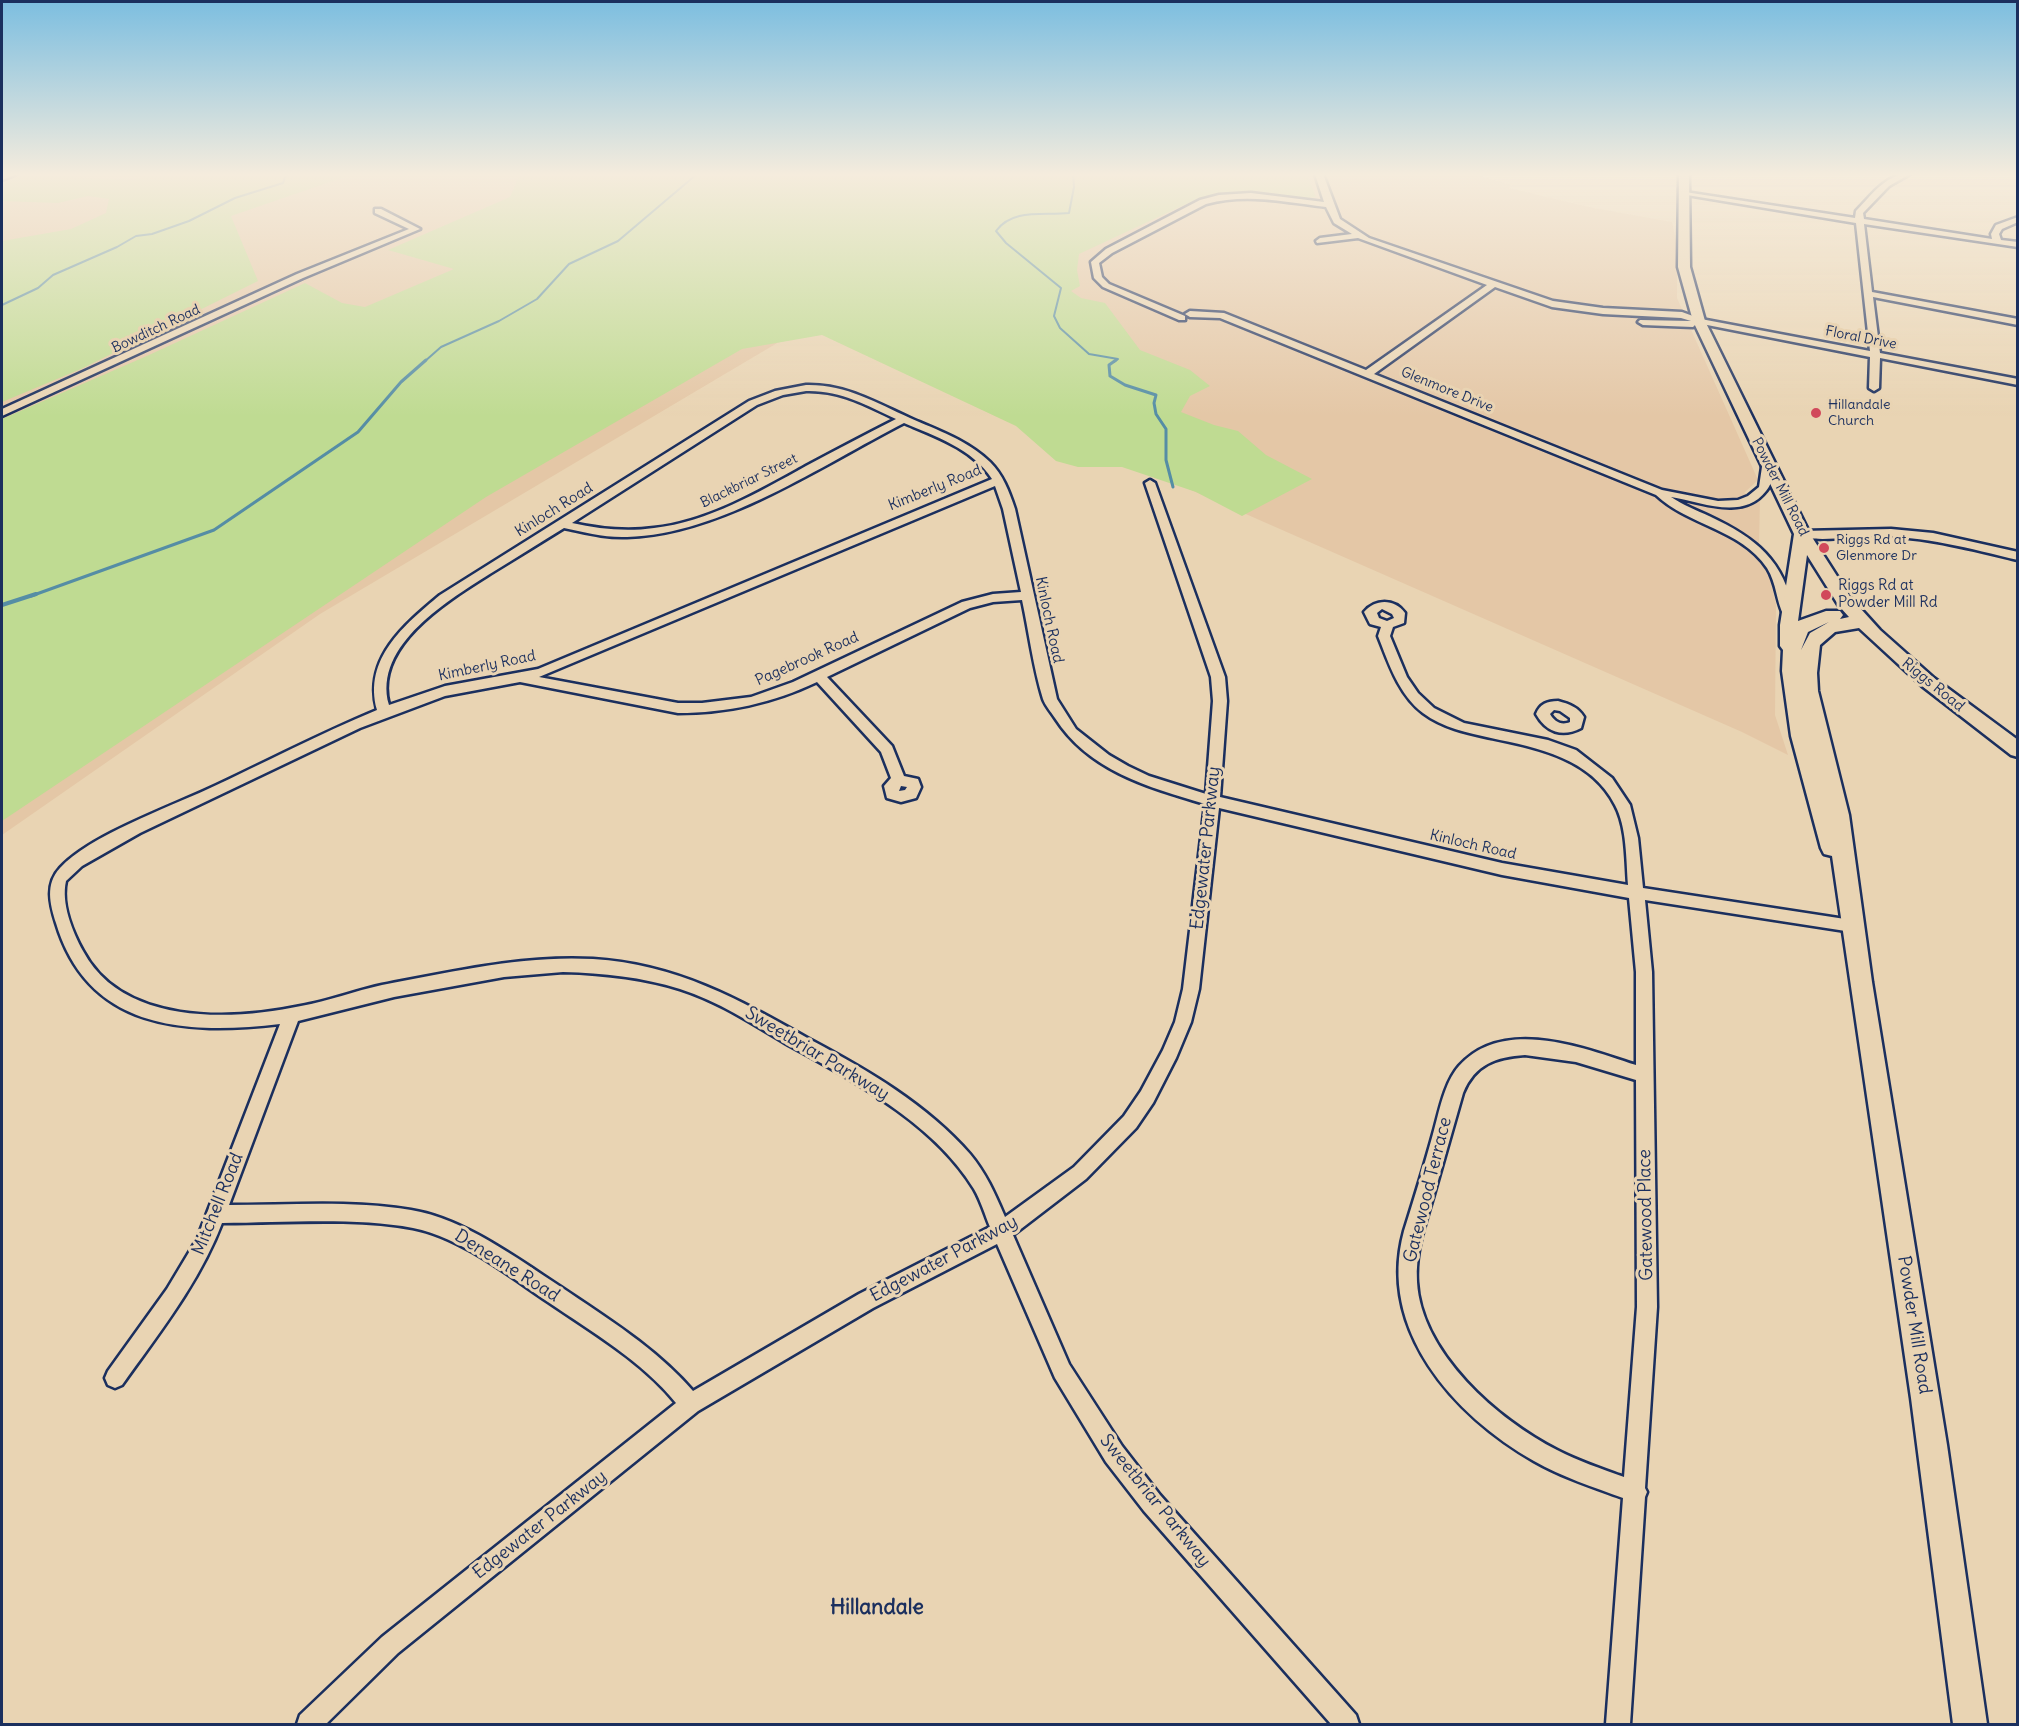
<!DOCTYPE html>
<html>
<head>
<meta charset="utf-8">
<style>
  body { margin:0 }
  #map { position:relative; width:2019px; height:1726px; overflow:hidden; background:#e9d4b3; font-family:Delius,sans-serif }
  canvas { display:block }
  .frame { position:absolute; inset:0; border:3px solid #1b2f5e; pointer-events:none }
</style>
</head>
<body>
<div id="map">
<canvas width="2019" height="1726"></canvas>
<div class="frame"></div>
</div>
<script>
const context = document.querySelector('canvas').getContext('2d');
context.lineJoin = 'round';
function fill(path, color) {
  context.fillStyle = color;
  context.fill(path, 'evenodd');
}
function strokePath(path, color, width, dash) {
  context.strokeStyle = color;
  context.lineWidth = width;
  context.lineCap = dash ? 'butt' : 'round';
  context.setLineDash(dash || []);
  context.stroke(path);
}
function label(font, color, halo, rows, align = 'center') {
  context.font = font + ' Delius,sans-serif';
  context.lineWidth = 6;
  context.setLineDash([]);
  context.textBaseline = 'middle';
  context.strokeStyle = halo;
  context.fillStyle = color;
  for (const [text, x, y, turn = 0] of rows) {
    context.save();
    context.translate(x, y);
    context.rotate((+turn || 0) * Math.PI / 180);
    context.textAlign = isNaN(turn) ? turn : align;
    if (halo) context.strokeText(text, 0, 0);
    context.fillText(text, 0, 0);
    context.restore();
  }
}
fill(new Path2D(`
  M2 174H1473L1512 185 1509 188 1594 208 1672 222 1677 244V298L1758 480 1744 493 1760 500 1759 543 1747 547 1761 561 1770 580 1776 604 1775 715 1788 755 1742 732 811 323 320 614 2 835Z`), '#e4c7a6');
fill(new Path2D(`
  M28 174H68L71 177 134 180 151 174H353L231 216 258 281 81 369 2 402V241L71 229 106 213 109 199 88 196 58 203 2 201V183Z
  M520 174H1307L1316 197 1305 198 1257 191 1224 192 1199 198 1079 254 1077 270 1080 286 1071 291 1081 298 1105 303 1140 350 1190 370 1210 386 1190 396 1181 412 1214 425 1238 431 1266 455 1312 479 1242 516 1196 492 1122 467H1078L1056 461 1016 426 822 335 742 349 486 497 2 821V419L149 355 305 283 342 303 365 307 454 269 388 250 510 197Z`), '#bfdb92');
strokePath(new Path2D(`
  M1073 174 1074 187 1069 213C1044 216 1013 208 996 231L1006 243 1061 288 1054 316 1060 328 1089 354 1118 359 1114 362
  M2 305 38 288 53 275 117 247 136 236 152 234 189 221 235 198 283 183 285 177 290 174
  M424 362 441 347 499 321 537 299 569 264 618 241 697 174`), '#558da5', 2);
strokePath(new Path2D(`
  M1116 360 1109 365 1110 376 1125 385 1156 395 1154 403 1156 414 1166 429V460L1173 487
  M31 596 214 530 358 432 401 382 426 360`), '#558da5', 3);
strokePath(new Path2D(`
  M2 605 36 594`), '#558da5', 4);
const street = new Path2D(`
  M5 174H17L2 180V176Z
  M1315 174H1323L1340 219 1369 238 1553 301 1603 308 1682 312 1701 319 1870 351 1856 223 1681 194 1685 192 1855 218 1856 211C1872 195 1885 174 1910 174L1889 186 1863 213 1864 219 1992 239 1991 234 1996 225 2018 217V222L2002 229 1999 234 2001 240 2018 242V247L1864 224 1872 292 2018 319V325L1873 297 1880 353 2018 379V385L1880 358 1879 388 1874 391 1869 388 1870 357 1697 323 1693 327 1643 325 1638 322 1640 320 1691 321 1681 318 1603 314 1552 307 1495 287 1374 374 1662 490 1718 501 1738 500 1748 496 1759 487 1763 460H1771C1775 470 1773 483 1766 491 1743 521 1701 502 1671 497 1683 505 1696 510 1709 516 1756 538 1784 560 1794 613L1788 617 1784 616C1776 601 1777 584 1767 568 1741 529 1689 526 1656 495L1220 318 1190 317 1185 314 1190 311 1224 313 1366 370 1487 285 1358 238 1317 243 1316 241 1320 238 1352 234 1334 223 1326 207C1285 202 1246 193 1206 204L1112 253 1099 263 1102 277 1109 284 1185 316V320H1179L1103 287 1094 278 1091 262 1106 249 1200 200 1219 195 1251 193 1324 202Z
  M375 209H381L420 229 303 278 2 416V409L297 274 409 229 375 213Z
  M806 385C845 384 875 402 910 418 937 430 967 440 990 462 1003 475 1009 491 1015 509L1057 699 1076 729 1109 755 1128 766 1149 776 1206 794 1213 701 1211 677 1145 483 1150 480 1155 483 1225 677 1227 701 1220 797 1502 863 1628 885C1626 860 1627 827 1615 805 1591 758 1538 748 1491 738 1468 733 1443 728 1423 713 1399 695 1389 664 1378 636L1381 627 1370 624 1364 612C1375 599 1394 598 1405 613L1404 623 1393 627 1390 636 1407 677 1418 693 1434 708 1464 723 1548 740 1576 750 1612 778 1630 805 1638 838 1643 888 1858 921 1860 926 1858 931 1852 932 1645 900 1652 972 1657 1307 1645 1488 1647 1492 1645 1497 1630 1724H1606L1623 1498C1593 1487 1562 1477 1534 1461 1453 1415 1377 1329 1404 1231 1414 1199 1424 1167 1433 1134 1439 1113 1444 1083 1459 1066 1503 1016 1584 1048 1636 1065V972L1629 898 1502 875 1219 808 1199 989 1191 1022 1176 1058 1153 1103 1136 1128 1086 1179 1013 1235 1069 1364 1122 1446 1160 1495 1356 1715 1359 1724H1331L1144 1511 1106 1462 1055 1378 997 1244 873 1308 698 1411 398 1653 326 1724H297L300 1715 382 1637 676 1403C642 1361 592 1332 548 1302 509 1276 460 1237 413 1228 354 1217 282 1223 222 1223 199 1283 159 1333 122 1385L115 1388 108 1385 105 1378 108 1371 167 1289 197 1239 280 1024C185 1035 88 1030 56 923 50 904 45 884 60 868 89 836 167 808 208 789 264 763 319 734 377 710 363 659 404 625 440 595L749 401 775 391ZM806 391C840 390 866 405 896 419 866 434 836 450 806 466 759 492 708 522 654 528 626 532 599 529 572 523L757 405 783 395ZM904 423C935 436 973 449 992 479L538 669 445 686 389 705C372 645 450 599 493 572 517 557 540 543 564 528 584 532 605 538 627 537 720 535 822 465 904 423ZM995 486 1003 509 1021 592 993 594 962 602 793 682 751 697 702 703H678L539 677ZM1022 600C1029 632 1033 667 1043 699 1045 705 1051 712 1055 718 1089 771 1148 787 1205 804L1183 989 1175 1022 1163 1050 1141 1091 1124 1116 1074 1167 1005 1217C995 1194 986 1173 970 1154 926 1104 869 1071 811 1040 740 1000 677 964 593 959 523 955 451 972 382 985 355 991 328 1001 301 1006 230 1021 122 1025 83 951 72 931 61 903 66 881L82 866 140 833 360 728 445 696 520 682 678 713C727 713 773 703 817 682L881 752 891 778 884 786 887 798 901 802 916 798 921 787 918 779 904 776 892 746 827 677 970 608 993 602ZM1382 609 1392 614 1394 618 1387 621 1379 618 1377 613ZM901 786 907 787 905 790 899 791ZM563 972C604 973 641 977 680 989 718 1001 751 1023 785 1043 853 1081 932 1121 974 1189 981 1201 985 1215 990 1227L859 1294 693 1391C657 1349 607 1318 561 1287 518 1259 463 1218 411 1210 352 1200 289 1205 229 1205L298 1021 394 997 504 977ZM1525 1055 1576 1062 1636 1080 1637 1307 1624 1477C1602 1469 1578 1461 1557 1450 1498 1420 1421 1353 1417 1282 1415 1253 1425 1225 1433 1198 1443 1163 1453 1128 1463 1093 1475 1064 1496 1057 1525 1055Z
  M1891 529 1933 533 2018 552V560C1968 548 1920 535 1868 536 1853 537 1806 543 1796 534L1802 531Z
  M1558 701C1569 704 1578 707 1584 717L1581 728C1562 738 1546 732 1536 714 1540 704 1547 701 1558 701ZM1554 710 1560 711 1570 718V722C1561 726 1554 721 1550 714Z`);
const secondary = new Path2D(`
  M1679 174H1689L1690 267 1705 321 1810 534 1851 598 1880 630 1934 678 2018 740V757L2011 755 1922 686 1859 628 1835 632 1820 645 1817 673 1818 691 1849 815 1872 982 1947 1445 1987 1724H1953L1911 1398 1832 856 1824 854 1821 848 1791 736 1782 671 1783 650 1780 646V625L1794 534 1693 321 1678 267ZM1807 555 1839 606 1849 617 1840 619 1843 615 1840 611H1826L1798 621ZM1829 622 1810 633 1801 650 1808 632Z`);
strokePath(street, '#1b2f5e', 5);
strokePath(secondary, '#1b2f5e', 5);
fill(street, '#e9d4b3');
fill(secondary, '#e9d4b3');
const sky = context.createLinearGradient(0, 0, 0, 416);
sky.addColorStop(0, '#7cbee0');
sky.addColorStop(0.42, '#f5ecdd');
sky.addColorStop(1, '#f5ecdd00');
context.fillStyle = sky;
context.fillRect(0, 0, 2019, 416);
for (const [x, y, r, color] of [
  [1816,413,6,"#d1495b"],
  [1824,548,6,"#d1495b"],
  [1826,595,6,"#d1495b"]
]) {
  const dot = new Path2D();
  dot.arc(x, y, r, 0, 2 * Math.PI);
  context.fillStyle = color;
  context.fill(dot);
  strokePath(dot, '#e9d4b3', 2);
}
label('14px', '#1b2f5e', '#e9d4b3', [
  ["Bowditch Road",156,329,-25],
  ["Floral Drive",1861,338,11],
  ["Glenmore Drive",1447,390,22],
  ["Blackbriar Street",749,481,-26],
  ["Powder Mill Road",1780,487,63]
]);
label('14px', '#1b2f5e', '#e9d4b3', [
  ["Hillandale",1828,405],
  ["Church",1828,421],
  ["Riggs Rd at",1836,540],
  ["Glenmore Dr",1836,556]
], 'left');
label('15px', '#1b2f5e', '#e9d4b3', [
  ["Kimberly Road",935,488,-22],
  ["Kinloch Road",554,510,-32],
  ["Kinloch Road",1049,620,78],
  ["Pagebrook Road",807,659,-24],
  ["Kimberly Road",487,666,-12],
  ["Riggs Road",1933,685,39],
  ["Kinloch Road",1473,845,13]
]);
label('15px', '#1b2f5e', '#e9d4b3', [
  ["Riggs Rd at",1838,586],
  ["Powder Mill Rd",1838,603]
], 'left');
label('18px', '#1b2f5e', '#e9d4b3', [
  ["Edgewater Parkway",1206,848,-84],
  ["Sweetbriar Parkway",817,1054,31],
  ["Gatewood Terrace",1428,1190,-76],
  ["Mitchell Road",218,1204,-68],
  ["Gatewood Place",1646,1215,-91],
  ["Edgewater Parkway",944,1259,-28],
  ["Deneane Road",507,1266,32],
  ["Powder Mill Road",1914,1325,81],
  ["Sweetbriar Parkway",1155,1501,51],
  ["Edgewater Parkway",540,1525,-38]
]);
label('bold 21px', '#1b2f5e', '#e9d4b3', [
  ["Hillandale",877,1608]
]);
</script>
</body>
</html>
